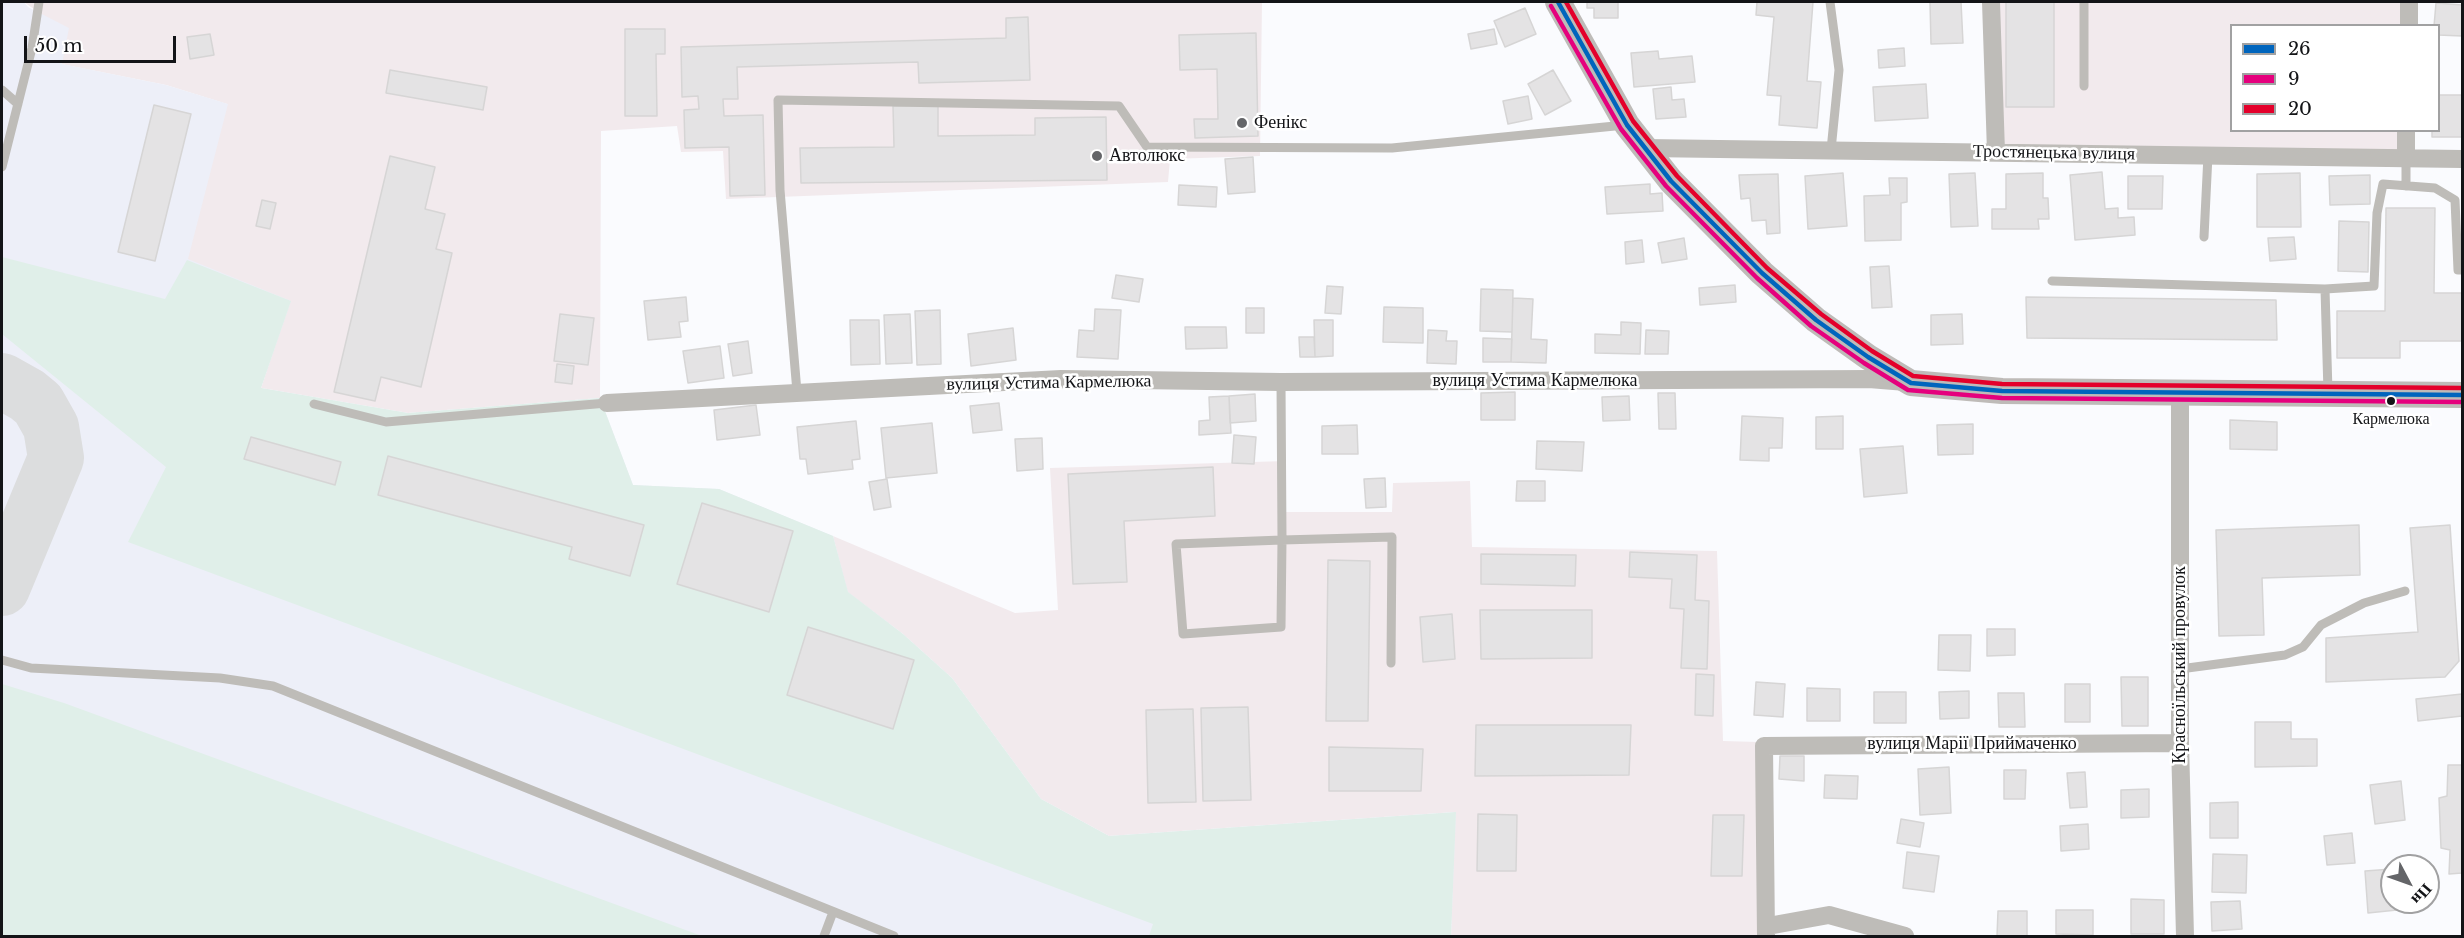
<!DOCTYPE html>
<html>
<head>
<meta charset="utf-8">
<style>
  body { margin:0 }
  #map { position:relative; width:2464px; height:938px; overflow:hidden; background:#fafbfe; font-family:"Libre Baskerville",serif }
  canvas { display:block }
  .frame { position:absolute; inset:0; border:3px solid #131417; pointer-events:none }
  .legend { position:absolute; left:2230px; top:24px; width:210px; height:108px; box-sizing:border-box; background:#fff; border:2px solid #a1a1a2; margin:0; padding:8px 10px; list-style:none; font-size:18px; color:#131417 }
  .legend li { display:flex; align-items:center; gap:12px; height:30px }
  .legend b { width:30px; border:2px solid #a1a1a2 }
  .north { position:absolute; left:2380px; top:854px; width:60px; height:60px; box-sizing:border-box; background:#fff; border:2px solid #a1a1a2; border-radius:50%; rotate:131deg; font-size:16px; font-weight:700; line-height:24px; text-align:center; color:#131417 }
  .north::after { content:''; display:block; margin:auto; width:21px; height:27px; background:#646568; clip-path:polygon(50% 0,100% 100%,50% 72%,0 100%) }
  .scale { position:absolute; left:24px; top:36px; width:152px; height:27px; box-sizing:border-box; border:3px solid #131417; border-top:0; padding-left:8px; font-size:18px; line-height:21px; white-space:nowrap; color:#131417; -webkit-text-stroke:4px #fff; paint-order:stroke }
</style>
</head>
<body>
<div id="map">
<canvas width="2464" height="938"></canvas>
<div class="frame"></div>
<ul class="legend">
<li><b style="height:8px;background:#0065bd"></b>26</li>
<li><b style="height:8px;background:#e5007d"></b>9</li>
<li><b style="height:8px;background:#e4002b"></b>20</li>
</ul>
<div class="north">Пн</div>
<div class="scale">50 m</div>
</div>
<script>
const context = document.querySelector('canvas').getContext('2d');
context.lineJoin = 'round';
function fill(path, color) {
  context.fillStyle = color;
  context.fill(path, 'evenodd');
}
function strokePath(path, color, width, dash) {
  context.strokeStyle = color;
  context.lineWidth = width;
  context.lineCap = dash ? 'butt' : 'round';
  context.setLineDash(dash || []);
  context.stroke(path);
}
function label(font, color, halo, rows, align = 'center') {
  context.font = font + ' "Libre Baskerville",serif';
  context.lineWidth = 5;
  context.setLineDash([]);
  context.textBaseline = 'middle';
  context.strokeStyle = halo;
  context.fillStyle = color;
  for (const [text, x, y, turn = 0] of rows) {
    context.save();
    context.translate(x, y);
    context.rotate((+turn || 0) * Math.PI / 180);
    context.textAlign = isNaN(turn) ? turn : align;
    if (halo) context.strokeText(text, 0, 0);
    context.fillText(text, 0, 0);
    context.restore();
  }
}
fill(new Path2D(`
  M24 2H1262L1260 156 1170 159 1168 182 726 199 723 151 681 152 677 126 601 131 600 398 408 413 261 388 290 301 187 260 227 104 166 85 61 64 38 12Z
  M1992 2H2411V25L2232 26V130L2408 131V156L1997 155Z
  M1286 461V512H1392L1393 483 1470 481 1472 547 1717 551 1723 741 1758 742V936H1451L1455 812 1109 836 1041 799 952 678 903 634 847 592 833 536 1015 613 1058 610 1050 468Z`), '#f2eaed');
fill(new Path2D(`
  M2 2H24L28 7 69 28 62 64 166 85 228 104 188 259 291 301 261 388 408 413 600 398 633 485 719 489 833 536 848 592 903 634 952 678 1041 799 1109 836 1456 812 1451 936H2Z`), '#edeff8');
fill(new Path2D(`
  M2 257 165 299 187 260 291 301 261 388 408 413 600 398 633 485 719 489 833 536 848 592 903 634 952 678 1041 799 1109 836 1456 812 1451 936H1149L1153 924 128 542 166 467 2 334Z
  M2 684 64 703 702 936H2Z`), '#e0efe9');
strokePath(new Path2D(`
  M2 381 27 395 38 404 51 427 56 458 2 588`), '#dcddde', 56);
const building = new Path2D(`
  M1587 2H1618V18H1594V8H1587Z
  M1757 2H1813L1807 81 1821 82 1817 128 1779 125 1781 96 1767 95 1774 17 1756 15Z
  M1930 2H1961L1963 43 1931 44Z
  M2006 2H2054V107H2006Z
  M2436 3 2462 5V36L2438 35V26H2434Z
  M1525 8 1536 34 1505 47 1494 21Z
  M1028 17 1030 80 919 83 918 62 737 67 738 99H723L724 116 763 115 765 195 730 196 729 147 685 148 684 110 699 109 698 96 682 97 681 47 1006 38V18Z
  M625 29H665V54H656L657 116H625Z
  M1494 29 1497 44 1471 49 1468 34Z
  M1256 33 1258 136 1195 138 1194 119H1218L1217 69 1180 70 1179 35Z
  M210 34 214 55 190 59 187 37Z
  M1904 48 1905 66 1879 68 1878 50Z
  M1658 51 1659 59 1692 56 1695 82 1634 87 1631 53Z
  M390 70 487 87 483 110 386 93Z
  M1553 70 1571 101 1545 115 1528 84Z
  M1926 84 1928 118 1875 121 1873 87Z
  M1671 87 1672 100 1684 99 1686 117 1656 119 1653 89Z
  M2438 95H2462V137H2432V130H2438Z
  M1528 96 1532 119 1508 124 1503 101Z
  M154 105 191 114 155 261 118 252Z
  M938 105V136L1035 135V118L1106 117 1107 180 801 183 800 148 894 147 893 106Z
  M390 156 435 167 425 209 445 214 436 249 452 253 421 387 381 377 375 401 334 392Z
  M1253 157 1255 192 1228 194 1225 159Z
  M2102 172 2105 209 2118 208V218L2134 217 2135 235 2075 240 2070 175Z
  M1843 173 1847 226 1808 229 1805 176Z
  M1975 173 1978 226 1951 227 1949 174Z
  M2043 173V198H2048L2049 219H2038L2039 229H1992V209H2006V174Z
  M2300 173 2301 227H2257V174Z
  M1778 174 1780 233 1767 234 1766 220 1752 221 1750 198 1741 199 1739 175Z
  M2370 175V204L2330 205 2329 176Z
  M2128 176H2163L2162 209H2128Z
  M1889 178H1907V202L1901 203V240L1865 241 1864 196 1890 195Z
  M1650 184V194L1662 193 1663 211 1607 214 1605 187Z
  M1179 185 1217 187 1216 207 1178 205Z
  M262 200 276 203 270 229 256 226Z
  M2386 208H2435L2434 293H2462V341H2400V358H2337V311H2385Z
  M2339 221 2369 222 2368 272 2338 271Z
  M2294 237 2296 259 2270 261 2268 238Z
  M1684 238 1687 259 1662 263 1658 243Z
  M1642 240 1644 262 1626 264 1625 242Z
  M1889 266 1892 307 1872 308 1870 267Z
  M1116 275 1143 279 1139 302 1112 298Z
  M1735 285 1736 302 1700 305 1699 288Z
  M1327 286 1343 287 1341 314 1325 313Z
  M1481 289 1513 290 1512 332 1480 331Z
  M686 297 688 321 679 322 681 337 648 340 644 301Z
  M2026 297 2276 300 2277 340 2027 338Z
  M1513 298 1533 299 1531 339 1547 340 1546 363 1511 362Z
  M1384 307 1423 308V343L1383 342Z
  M1246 308H1264V333H1246Z
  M1095 309 1121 310 1118 359 1077 357 1079 330 1094 331Z
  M940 310 941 364 917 365 915 311Z
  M560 314 594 318 588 365 554 361Z
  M910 314 912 363 886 364 884 315Z
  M1962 314 1963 344 1931 345V315Z
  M850 320H879L880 364 851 365Z
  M1314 320H1333V356L1315 357Z
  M1621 322 1641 323 1640 354 1595 353V334L1621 335Z
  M1185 327H1226L1227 348 1186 349Z
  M1013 328 1016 360 971 366 968 334Z
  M1428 330 1447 331 1446 341H1457L1456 364 1427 363Z
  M1646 330 1669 331 1668 354H1645Z
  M1299 337H1314L1315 357H1300Z
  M1483 338 1512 339 1511 362H1483Z
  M748 341 752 373 733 376 728 344Z
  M720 346 724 378 688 383 683 351Z
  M557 364 574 366 572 384 555 382Z
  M1515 392V420H1481V393Z
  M1658 393H1675L1676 429H1659Z
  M1255 394 1256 421 1230 423 1229 396Z
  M1229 396 1231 433 1199 435V421L1210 420 1209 397Z
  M1629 396 1630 420 1603 421 1602 397Z
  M999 403 1002 430 973 433 970 406Z
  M756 405 760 435 717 440 714 410Z
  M1742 416 1783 418 1782 448H1769V461L1740 460Z
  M1843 416V449H1816V417Z
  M2230 420 2277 422V450L2230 449Z
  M856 421 860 459 852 460 853 469 808 474 806 459H800L797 427Z
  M932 423 937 473 886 478 881 428Z
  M1973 424V454L1938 455 1937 425Z
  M1357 425 1358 454H1322V426Z
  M1234 435 1256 437 1254 464 1232 463Z
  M251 437 341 462 335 485 244 459Z
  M1042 438 1043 469 1017 471 1015 439Z
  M1537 441 1584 442 1582 471 1536 469Z
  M1903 446 1907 493 1864 497 1860 449Z
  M388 456 644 525 630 576 569 559 572 547 378 495Z
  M1213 467 1215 516 1124 521 1127 582 1073 584 1068 474Z
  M1385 478 1386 507 1366 508 1364 479Z
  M887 479 891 507 874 510 869 482Z
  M1517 481H1545V501H1516Z
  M702 503 793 531 769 612 677 584Z
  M2359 525 2360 575 2262 578 2264 635 2219 636 2216 530Z
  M2450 525 2459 661 2445 677 2326 682V638L2418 632 2410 528Z
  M1630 552 1697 555 1695 600 1709 601 1707 669 1681 668 1684 609 1670 608 1672 579 1629 577Z
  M1481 554 1576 555 1575 586 1481 584Z
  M1328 560 1370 561 1368 721H1326Z
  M1480 610H1592V658L1481 659Z
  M1452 614 1455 659 1423 662 1420 617Z
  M808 627 914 660 893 729 787 695Z
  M1987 629H2015V655L1987 656Z
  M1939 635H1971L1970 671 1938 670Z
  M1696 674 1714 675 1713 716 1695 715Z
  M2121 677H2148V726H2122Z
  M1756 682 1785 684 1783 717 1754 715Z
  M2065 684H2090V722H2065Z
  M1807 688 1840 689V721H1807Z
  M1969 691V718L1940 719 1939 692Z
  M1874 692H1906V723H1874Z
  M1998 693H2024L2025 727H1999Z
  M2462 694V716L2418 721 2416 699Z
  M1248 707 1251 800 1203 801 1201 708Z
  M1193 709 1196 802 1148 803 1146 710Z
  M2255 722H2291V739H2317V766L2255 767Z
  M1476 725H1631L1629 775 1475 776Z
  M1329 747 1423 749 1421 791H1329Z
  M1780 756H1804V781L1779 779Z
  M2448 765H2462V873L2449 874 2450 850 2441 848 2439 798 2447 796Z
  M1949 767 1951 813 1920 815 1918 769Z
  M2004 770H2026L2025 799H2004Z
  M2085 772 2087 807 2070 808 2067 773Z
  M1825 775 1858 776 1857 799 1824 798Z
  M2401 781 2405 820 2375 824 2370 785Z
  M2149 789V817L2121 818V790Z
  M2238 802V838H2210V803Z
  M1478 814 1517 815 1516 871H1477Z
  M1713 815H1744L1742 876H1711Z
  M1901 819 1924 823 1920 847 1897 843Z
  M2088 824 2089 849 2061 851 2060 826Z
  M2352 833 2355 863 2327 865 2324 836Z
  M1907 852 1939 856 1934 892 1903 888Z
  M2213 854 2247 855 2246 893 2212 892Z
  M2392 869V902H2396L2397 910 2368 913 2365 871Z
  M2131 899 2164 900V934H2131Z
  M2240 901 2242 929 2212 931 2211 902Z
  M2056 910H2093V935L2056 934Z
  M1998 911H2027V936H1997Z`);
fill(building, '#e4e3e4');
strokePath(building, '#d6d5d5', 1.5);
strokePath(new Path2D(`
  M1830 2 1839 70 1831 150
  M2084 86V2
  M2 90 18 104
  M2 167 32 48 39 2
  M2406 186V158
  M2204 237 2208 155
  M2052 281 2325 289 2374 286 2377 213 2383 184 2435 188 2455 200 2458 270H2462
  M2325 289 2328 392
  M1281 382 1282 540 1176 544 1183 634 1281 627 1282 540 1392 537 1391 663
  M797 392 780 190 778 100 1119 106 1147 147 1392 148 1625 125
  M314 404 386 422 607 403
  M2 660 31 668 220 678 273 686 894 936
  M2180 669 2285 655 2303 647 2321 625 2364 603 2405 591
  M824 936 833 912`), '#bebcb8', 9);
strokePath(new Path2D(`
  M1991 2 1996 152
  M2409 26V2
  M1645 148 2462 159
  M2406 158V130
  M2180 393V743L2185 936
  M607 403 1061 379 1281 382 1869 379 1906 382
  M1768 926 1829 915 1905 936
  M1766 936 1764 746 2180 743`), '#bebcb8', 18);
strokePath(new Path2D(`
  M1558 2 1627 125 1671 181 1762 273 1816 320 1868 357 1911 383 2002 391 2462 395`), '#bebbb8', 26);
strokePath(new Path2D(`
  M1558 2 1627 125 1671 181 1762 273 1816 320 1868 357 1911 383 2002 391 2462 395`), '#0065bd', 4.5);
strokePath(new Path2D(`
  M1551 6 1621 129 1666 186 1757 278 1811 326 1864 363 1908 390 2002 398 2462 402`), '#e5007d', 4.5);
strokePath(new Path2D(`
  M1566 2 1633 121 1677 176 1767 268 1821 314 1872 351 1913 376 2002 384 2462 388`), '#e4002b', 4.5);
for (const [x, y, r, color] of [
  [1242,123,6,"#646568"],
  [1097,156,6,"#646568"],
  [2391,401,5,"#131417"]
]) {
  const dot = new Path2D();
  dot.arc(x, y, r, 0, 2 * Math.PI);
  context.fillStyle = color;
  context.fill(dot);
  strokePath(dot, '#fff', 2);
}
label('16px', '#131417', '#fff', [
  ["Кармелюка",2391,419]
]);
label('18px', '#131417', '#fff', [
  ["Фенікс",1254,123],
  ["Автолюкс",1109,156]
], 'left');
label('18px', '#131417', '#fff', [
  ["Тростянецька вулиця",2054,153,1],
  ["вулиця Устима Кармелюка",1535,381],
  ["вулиця Устима Кармелюка",1049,383,-1],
  ["Красноїльський провулок",2180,665,-90],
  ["вулиця Марії Приймаченко",1972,744]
]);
</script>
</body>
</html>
